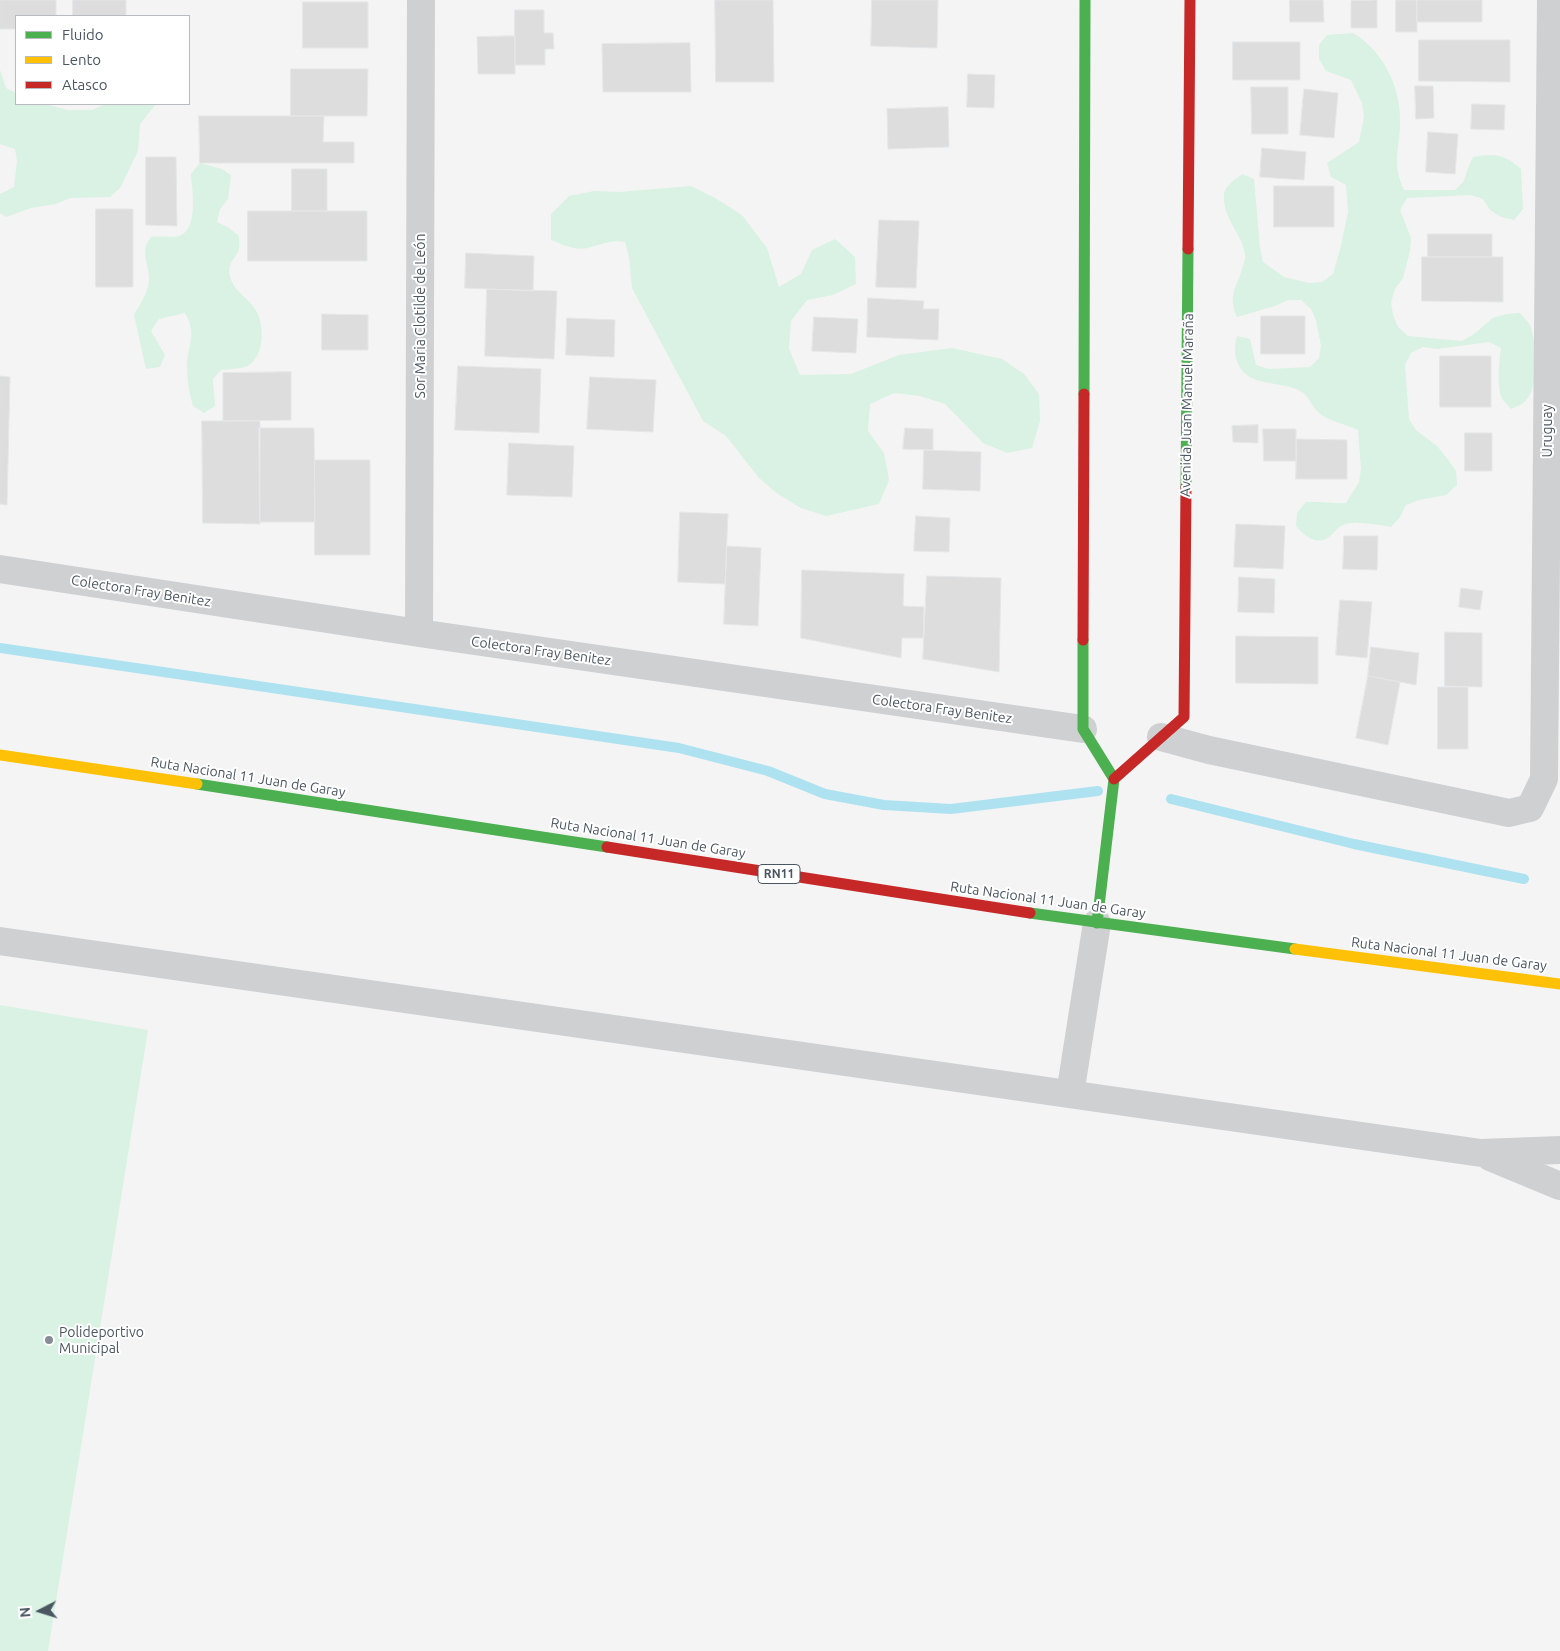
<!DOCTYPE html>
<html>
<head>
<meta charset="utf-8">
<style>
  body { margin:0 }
  #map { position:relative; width:1560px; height:1651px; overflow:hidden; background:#f4f4f4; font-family:Ubuntu,sans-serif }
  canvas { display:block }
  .legend { position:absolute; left:15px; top:15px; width:175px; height:90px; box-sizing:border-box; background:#fff; border:1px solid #b7bbc0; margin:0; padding:6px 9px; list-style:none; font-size:15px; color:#4a5661 }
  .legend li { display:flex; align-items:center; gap:10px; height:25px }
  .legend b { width:25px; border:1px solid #b7bbc0 }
  .north { position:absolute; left:15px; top:1586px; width:50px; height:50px; -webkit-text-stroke:4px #fff; paint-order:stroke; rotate:265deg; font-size:14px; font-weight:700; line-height:20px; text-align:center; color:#4a5661 }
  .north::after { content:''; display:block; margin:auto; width:18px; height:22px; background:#4a5661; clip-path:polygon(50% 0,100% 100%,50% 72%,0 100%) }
</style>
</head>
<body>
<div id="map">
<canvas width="1560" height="1651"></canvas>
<ul class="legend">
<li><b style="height:6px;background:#4caf50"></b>Fluido</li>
<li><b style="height:6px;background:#ffc107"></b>Lento</li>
<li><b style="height:6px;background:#c62828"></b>Atasco</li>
</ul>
<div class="north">N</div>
</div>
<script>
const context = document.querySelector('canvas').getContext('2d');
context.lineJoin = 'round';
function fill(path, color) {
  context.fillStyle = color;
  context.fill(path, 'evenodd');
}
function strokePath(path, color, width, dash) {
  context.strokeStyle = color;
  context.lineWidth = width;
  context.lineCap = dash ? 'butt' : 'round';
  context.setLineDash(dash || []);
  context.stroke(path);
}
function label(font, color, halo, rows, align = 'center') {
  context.font = font + ' Ubuntu,sans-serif';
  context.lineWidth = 4;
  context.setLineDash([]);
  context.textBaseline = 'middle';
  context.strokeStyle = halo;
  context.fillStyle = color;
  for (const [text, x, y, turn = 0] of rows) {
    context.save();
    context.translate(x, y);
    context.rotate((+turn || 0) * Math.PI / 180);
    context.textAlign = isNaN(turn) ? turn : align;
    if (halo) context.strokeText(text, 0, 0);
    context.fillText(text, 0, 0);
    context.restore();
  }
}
fill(new Path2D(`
  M1353 33C1384 51 1402 90 1400 125 1399 151 1392 164 1404 190H1455L1464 181 1468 168 1473 157C1495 153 1504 154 1521 169L1523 209 1514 220 1501 217 1490 210 1483 199 1471 195 1407 198 1400 210 1411 238 1410 251 1403 278 1395 289 1391 302 1393 315 1398 327 1408 336 1462 341 1474 334 1493 318 1506 314 1520 313C1523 317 1528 321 1530 325 1537 344 1541 391 1522 404 1519 406 1515 407 1511 409 1509 406 1505 403 1503 400 1496 389 1499 361 1501 348L1489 342 1437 349 1423 347 1411 353 1405 365 1409 419 1416 430 1438 447 1449 461 1456 471 1457 485 1446 495 1419 500 1406 505 1400 517 1391 527C1378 525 1365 522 1352 523 1338 524 1338 530 1329 537 1317 546 1304 536 1296 526L1297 513 1306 502C1320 501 1332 504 1346 503L1359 482 1361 469 1358 430C1347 425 1327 420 1319 413 1312 407 1308 395 1302 392 1282 380 1251 388 1239 366 1234 355 1234 347 1237 336L1250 339 1256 365 1269 369 1310 367 1319 358 1321 346 1316 320 1311 309 1301 300H1288L1275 306 1237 317C1227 294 1237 288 1243 266 1244 263 1246 258 1245 255 1244 238 1226 222 1224 201 1224 201 1224 194 1224 193 1226 185 1236 179 1242 174L1254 179 1260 248 1263 262 1284 277 1309 283 1322 282 1333 274 1340 250 1348 212 1346 185 1331 177 1327 163 1359 142 1364 117 1362 103 1351 80 1326 71 1319 59V45L1327 35Z
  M0 70 6 88 16 93V104H46L67 110H92L105 104H156L140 124 138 151 120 188 110 197 70 198 56 204 31 208 6 217 0 213V194L14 187 17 161 15 149 0 144Z
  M200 163 222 169 231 175 228 199 220 209 217 222 229 228 239 236C239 241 240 247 238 252 233 260 227 266 230 276 233 290 245 296 253 306 265 321 266 354 248 366 241 369 228 369 221 370L213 379 215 406 204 413 193 406C189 393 187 380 187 367 187 344 198 336 185 313L159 319 151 331 165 355 160 367 146 369 134 315C140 304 149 292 149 279 149 262 139 253 151 237 158 236 167 237 175 237 200 234 192 191 191 174Z
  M691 186 715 198 742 215 767 248 779 287 801 274 812 250 835 239 855 257 856 284 833 295 807 300 791 321 789 349 800 375 851 374 899 355 952 348 1002 359 1024 374 1039 394 1040 421 1032 448 1007 453 983 443 945 404 920 396 894 393 870 404 868 431 884 453 889 480 879 504 826 516 801 508 778 494 759 478 726 436 703 421 632 288 629 257 625 242C606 238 590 252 574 248 566 247 558 242 551 240V214L569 196 594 191 620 192Z
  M0 1005 148 1030 48 1651H0Z`), '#d9f2e3');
strokePath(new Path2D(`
  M0 648 679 748 768 771 825 794 884 805 951 809 1098 791
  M1171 799 1354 844 1524 879`), '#aee2f0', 10);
const building = new Path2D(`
  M0 0H56V16H16V29H0Z
  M73 0H126V16H73Z
  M715 0H773L774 82H716Z
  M872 0H938L937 48 871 46Z
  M1290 0H1323L1324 22H1290Z
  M1377 0V28H1351V1Z
  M1396 0H1417V32H1396Z
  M1417 0H1482V22H1417Z
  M303 2H368V48H303Z
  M515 10H544V33H553L554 49H545V65H515Z
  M515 36V74H478L477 37Z
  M1419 40H1510V82L1419 81Z
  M1233 42H1300V80H1233Z
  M690 43 691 92H603L602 44Z
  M291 69H368L367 116H291Z
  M968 74 995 75 994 108 967 107Z
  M1415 86H1433L1434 118 1416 119Z
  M1251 87H1288V134H1252Z
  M1304 89 1338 93 1334 138 1300 135Z
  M1472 104 1505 105 1504 130 1471 129Z
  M948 107 949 147 888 149 887 109Z
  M199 116H324L323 142H354V163H200Z
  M1428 132 1458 134 1455 174 1426 172Z
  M1262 148 1306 152 1304 180 1260 177Z
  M146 157H176L177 226 146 225Z
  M292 169H327V211H292Z
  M1274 186H1334V227H1274Z
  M96 209H133V287H96Z
  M248 211H367V261H248Z
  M879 220 919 221 916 288 876 287Z
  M1428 234H1492V257H1428Z
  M466 253 534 256 533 291 465 288Z
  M1422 257H1503V302L1422 301Z
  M487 289 557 291 554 359 485 356Z
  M868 298 924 301 923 309H939L938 340 867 337Z
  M322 314 368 315V350H322Z
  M1261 316H1305V354H1261Z
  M814 317 858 319 856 353 812 351Z
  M567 318 615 320 614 357 566 355Z
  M1440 356H1491V407H1440Z
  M458 366 541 369 539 433 455 430Z
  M291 372V420L223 421V373Z
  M0 376 10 377 7 505 0 504Z
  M590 377 656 380 653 432 587 429Z
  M202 421H260V524L203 523Z
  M1258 425V443L1233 442 1232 426Z
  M259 428H314L315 522H260Z
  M905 428 933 429V450L903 449Z
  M1263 429H1296V461H1264Z
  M1465 433H1492V471H1465Z
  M1297 439 1347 440V479H1296Z
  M509 443 574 446 572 497 507 495Z
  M924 450 981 452 980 491 923 489Z
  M315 460H370V555H315Z
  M680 512 728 514 725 584 678 582Z
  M916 516 950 518 949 552 914 551Z
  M1236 524 1285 526 1283 569 1234 567Z
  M1344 536H1378L1377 570 1343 569Z
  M727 546 761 548 758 626 724 624Z
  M802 570 904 574 903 606 924 607 923 638H902L901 658 801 638Z
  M927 576 1001 578 999 672 923 659Z
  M1239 577 1275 579 1274 613 1238 612Z
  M1461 588 1483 591 1480 610 1459 607Z
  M1340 600 1372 602 1367 658 1336 655Z
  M1445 632 1482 633V687L1445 686Z
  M1236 636 1318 637V684L1236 683Z
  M1371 647 1419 653 1416 685 1368 676Z
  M1368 676 1400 682 1388 745 1356 738Z
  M1438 687H1468V749H1438Z`);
fill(building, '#ddddde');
strokePath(building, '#e5e6e7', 1);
strokePath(new Path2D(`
  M0 569 419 633 1083 729
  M419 633 421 0
  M1161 737 1209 750 1509 813 1530 808 1544 779 1551 0
  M0 941 1481 1153 1560 1150
  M1070 1094 1097 923
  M1490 1157 1560 1186`), '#ced0d2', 28);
strokePath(new Path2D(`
  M1084 394 1085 0
  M1186 487 1188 249
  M1083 640V729L1114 779 1097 923
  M197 784 607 847
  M1030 913 1295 949`), '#4caf50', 11);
strokePath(new Path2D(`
  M0 755 197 784
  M1295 949 1560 984`), '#ffc107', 11);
strokePath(new Path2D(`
  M1188 249 1190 0
  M1083 640 1084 394
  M1114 779 1184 717 1186 487
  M607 847 1030 913`), '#c62828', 11);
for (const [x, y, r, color] of [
  [49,1340,5,"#868d94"]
]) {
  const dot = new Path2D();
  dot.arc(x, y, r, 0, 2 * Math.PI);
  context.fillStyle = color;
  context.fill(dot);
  strokePath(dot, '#fff', 2);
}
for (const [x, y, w] of [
  [779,874,42]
]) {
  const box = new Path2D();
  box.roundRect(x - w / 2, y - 9.5, w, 19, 4);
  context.fillStyle = '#fff';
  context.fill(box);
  strokePath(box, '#4a5661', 1);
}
label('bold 12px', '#4a5661', null, [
  ["RN11",779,874]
]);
label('14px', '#4a5661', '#fff', [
  ["Sor Maria Clotilde de León",420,316,-90],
  ["Avenida Juan Manuel Maraña",1187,405,-89],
  ["Uruguay",1547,431,-90],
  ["Colectora Fray Benitez",141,591,9],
  ["Colectora Fray Benitez",541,651,8],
  ["Colectora Fray Benitez",942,709,8],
  ["Ruta Nacional 11 Juan de Garay",248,777,9],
  ["Ruta Nacional 11 Juan de Garay",648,838,9],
  ["Ruta Nacional 11 Juan de Garay",1048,900,8],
  ["Ruta Nacional 11 Juan de Garay",1449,954,7]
]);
label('14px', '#4a5661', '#fff', [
  ["Polideportivo",59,1332],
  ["Municipal",59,1348]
], 'left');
</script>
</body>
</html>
